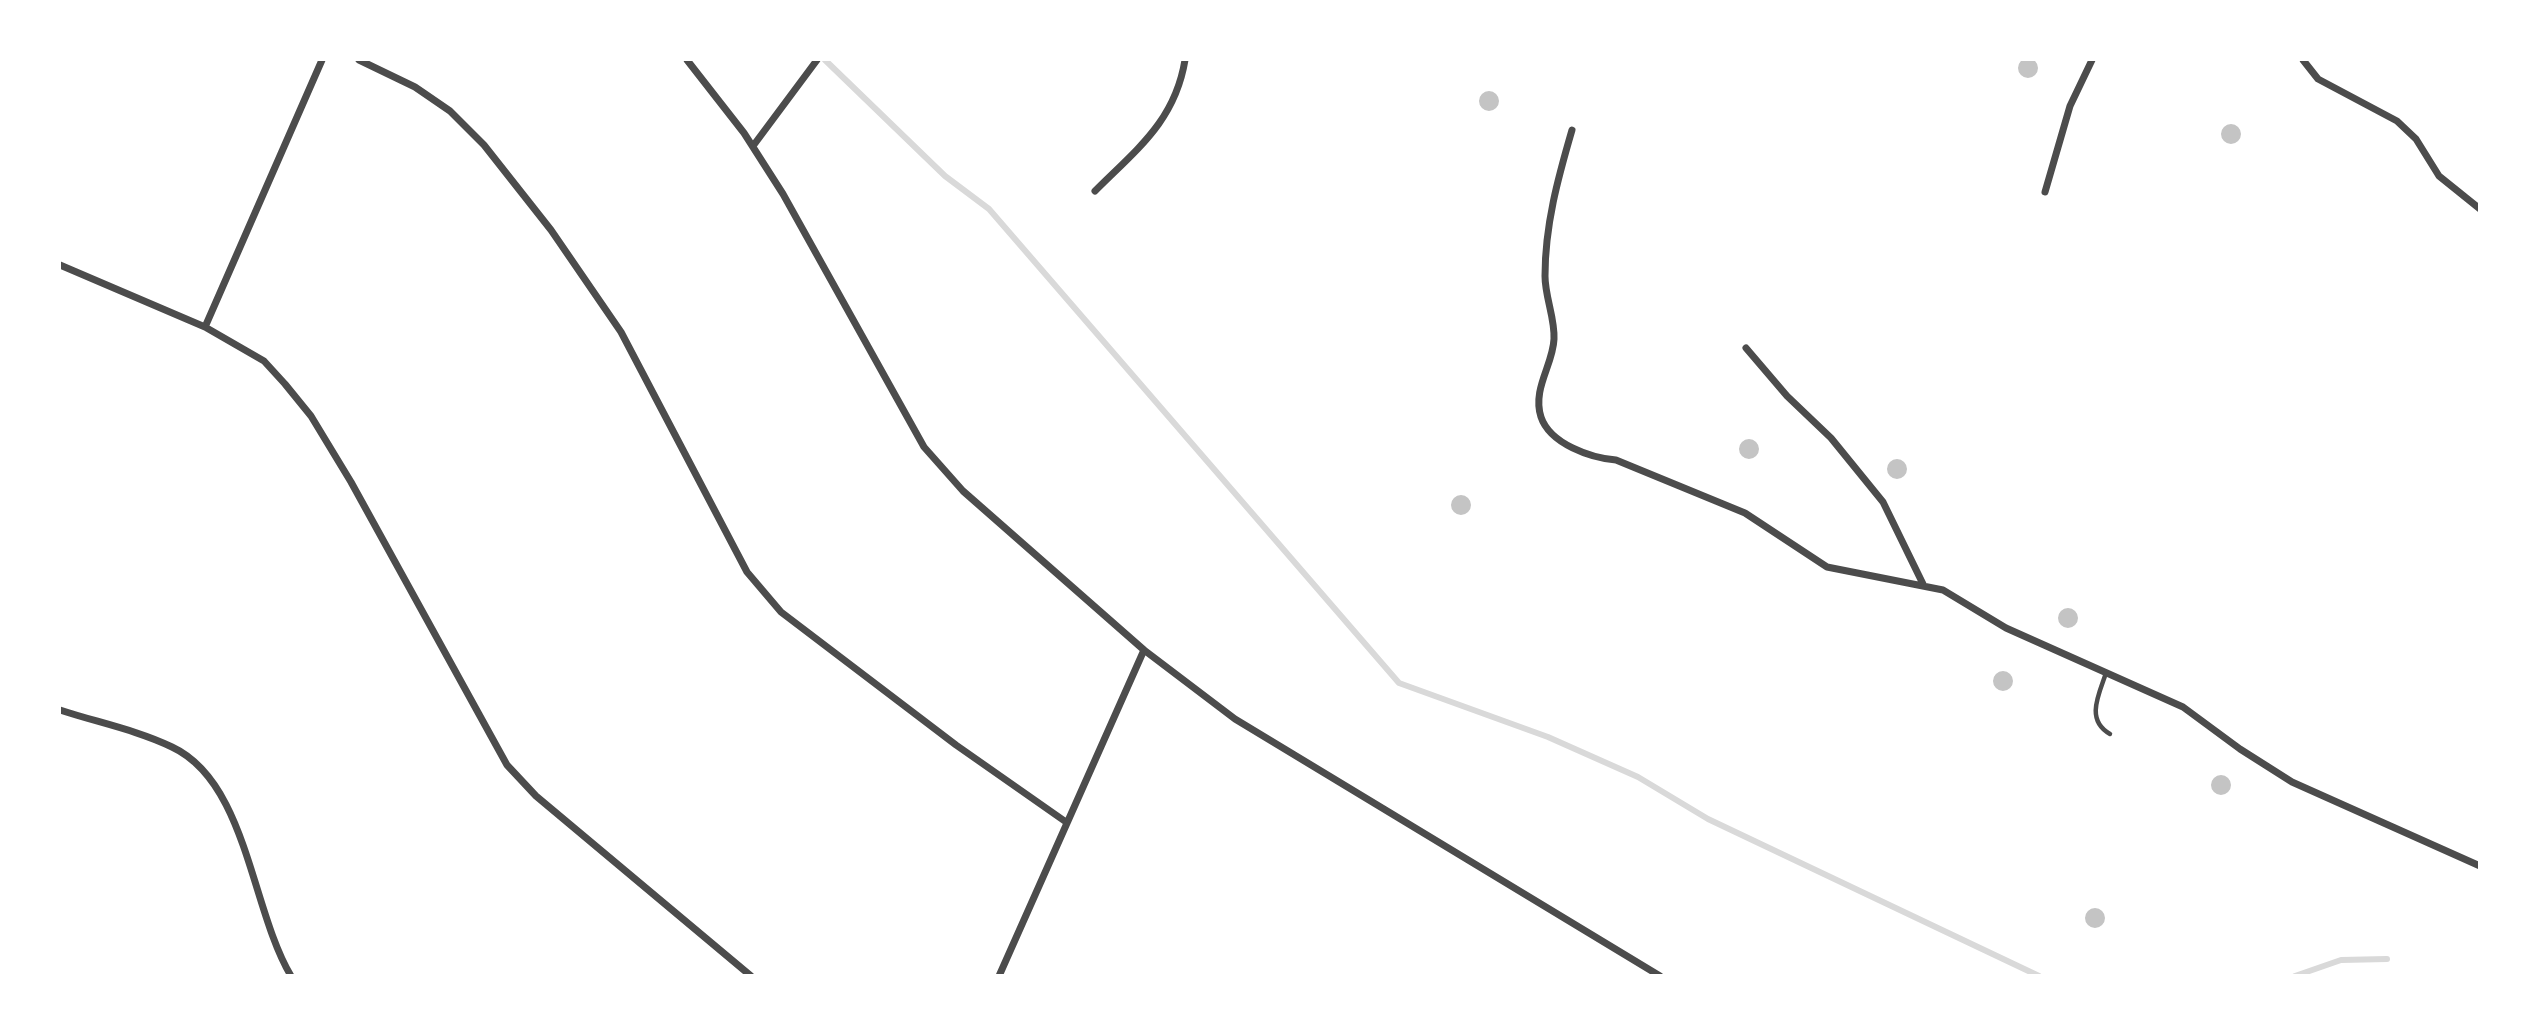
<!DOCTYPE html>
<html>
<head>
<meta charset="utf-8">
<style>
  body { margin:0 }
  #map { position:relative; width:2539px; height:1035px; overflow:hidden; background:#fff; font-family:Raleway,sans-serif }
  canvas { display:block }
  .frame { position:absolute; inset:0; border:61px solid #fff; pointer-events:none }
</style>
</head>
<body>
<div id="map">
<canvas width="2539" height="1035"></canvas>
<div class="frame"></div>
</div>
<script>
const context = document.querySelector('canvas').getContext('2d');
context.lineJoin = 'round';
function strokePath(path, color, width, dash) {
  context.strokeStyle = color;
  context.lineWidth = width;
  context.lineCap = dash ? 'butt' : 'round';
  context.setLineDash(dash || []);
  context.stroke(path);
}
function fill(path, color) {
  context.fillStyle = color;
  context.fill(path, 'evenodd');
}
strokePath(new Path2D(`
  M825 60 945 176 989 209 1399 683 1548 737 1638 777 1708 819 2039 976
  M2295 976 2341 960 2387 959`), '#d9d9d9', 6);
fill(new Path2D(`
  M2018 68a10 10 0 1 1 20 0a10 10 0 1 1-20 0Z
  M1479 101a10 10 0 1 1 20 0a10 10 0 1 1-20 0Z
  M2221 134a10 10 0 1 1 20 0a10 10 0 1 1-20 0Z
  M1739 449a10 10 0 1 1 20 0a10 10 0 1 1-20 0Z
  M1887 469a10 10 0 1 1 20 0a10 10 0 1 1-20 0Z
  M1451 505a10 10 0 1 1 20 0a10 10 0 1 1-20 0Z
  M2058 618a10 10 0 1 1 20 0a10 10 0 1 1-20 0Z
  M1993 681a10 10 0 1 1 20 0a10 10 0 1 1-20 0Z
  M2211 785a10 10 0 1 1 20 0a10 10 0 1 1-20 0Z
  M2085 918a10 10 0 1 1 20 0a10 10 0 1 1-20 0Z`), '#c4c4c4');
strokePath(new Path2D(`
  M2106 673C2099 694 2085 720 2110 734`), '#4c4c4c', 4.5);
strokePath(new Path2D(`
  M359 60 415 87 450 111 484 145 551 230 621 332 747 572 781 612 956 745 1066 822
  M687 60 744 133 783 194 924 447 963 491 1144 650 1235 719 1660 976
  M2303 60 2318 79 2397 121 2416 139 2439 176 2480 209
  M1572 130C1558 178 1545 225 1545 276 1545 297 1555 318 1554 339 1553 365 1532 389 1541 417 1550 444 1591 458 1616 460L1745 513 1827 567 1943 590 2006 628 2183 707 2240 749 2292 782 2480 866
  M753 146 817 60
  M1095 191C1137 149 1175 121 1185 60
  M2045 192 2070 106 2092 60
  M60 265 205 327 264 361 285 384 311 416 351 482 507 765 536 796 751 976
  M205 327 322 60
  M1746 348 1787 396 1831 438 1883 502 1923 584
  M60 710C96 722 137 730 172 747 247 782 251 909 291 976
  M999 976 1144 650`), '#4c4c4c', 7);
</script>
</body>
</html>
